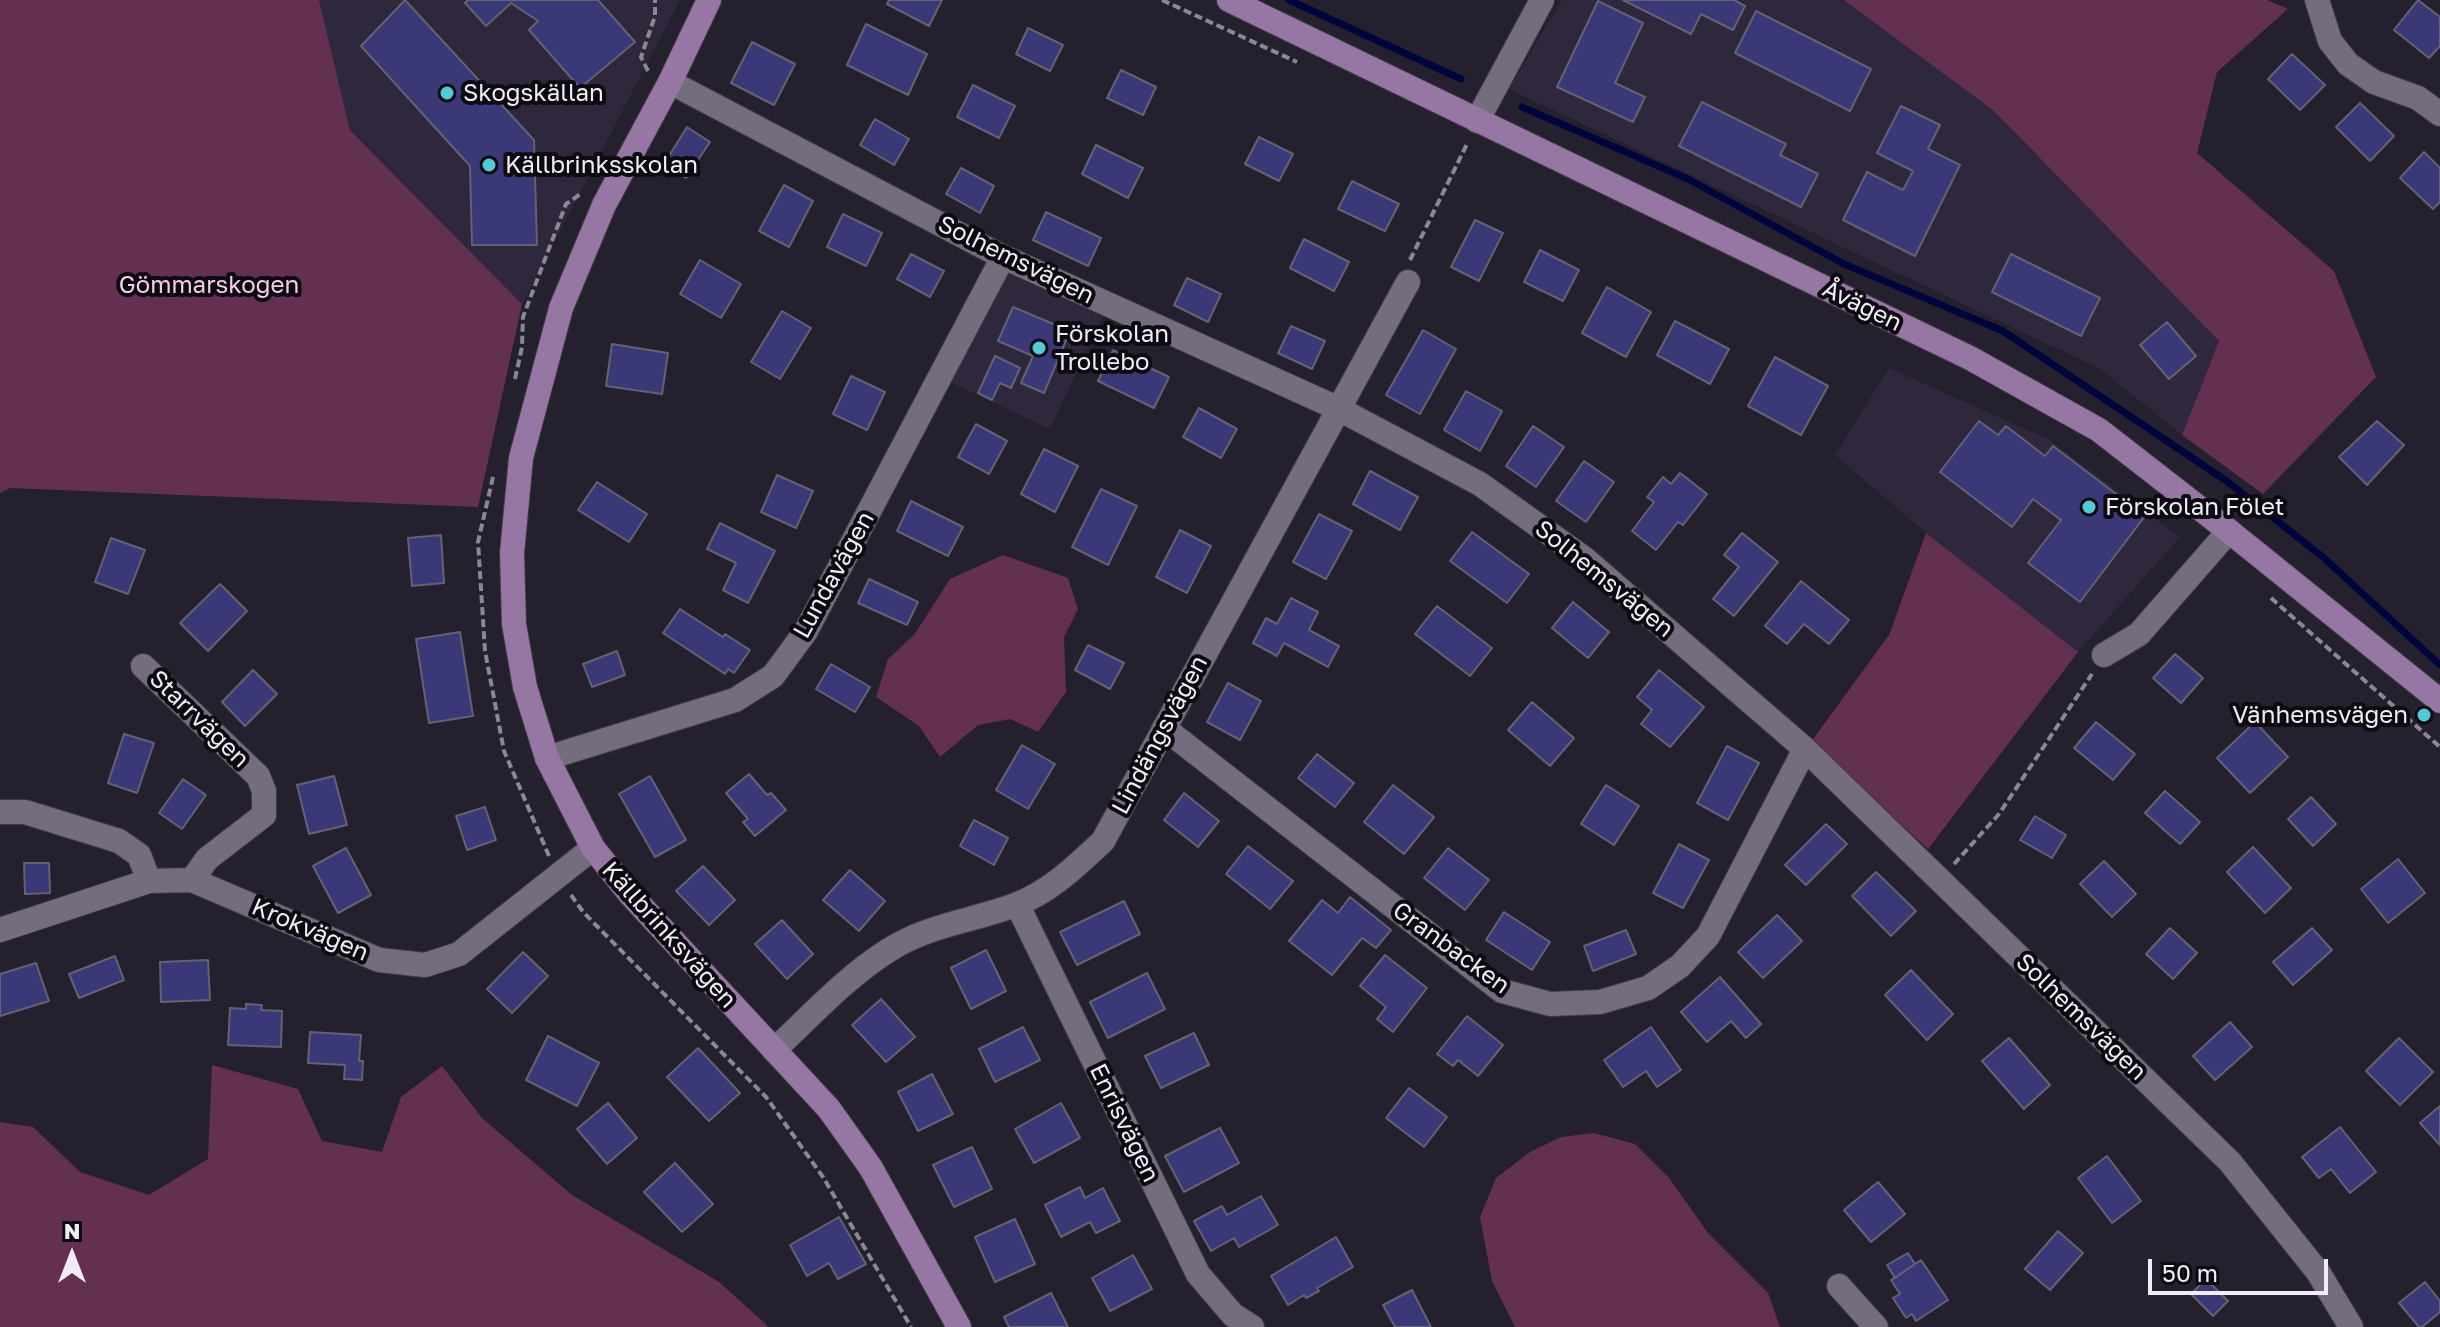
<!DOCTYPE html>
<html>
<head>
<meta charset="utf-8">
<style>
  body { margin:0 }
  #map { position:relative; width:2440px; height:1327px; overflow:hidden; background:#25202e; font-family:"Golos Text",sans-serif }
  canvas { display:block }
  .north { position:absolute; left:32px; top:1215px; width:80px; height:80px; -webkit-text-stroke:6px #0d0b11; paint-order:stroke; rotate:0deg; font-size:22px; font-weight:700; line-height:32px; text-align:center; color:#f0edf6 }
  .north::after { content:''; display:block; margin:auto; width:28px; height:36px; background:#f0edf6; clip-path:polygon(50% 0,100% 100%,50% 72%,0 100%) }
  .scale { position:absolute; left:2148px; top:1259px; width:180px; height:36px; box-sizing:border-box; border:4px solid #f0edf6; border-top:0; padding-left:10px; font-size:24px; line-height:28px; white-space:nowrap; color:#f0edf6; -webkit-text-stroke:6px #0d0b11; paint-order:stroke }
</style>
</head>
<body>
<div id="map">
<canvas width="2440" height="1327"></canvas>
<div class="north">N</div>
<div class="scale">50 m</div>
</div>
<script>
const context = document.querySelector('canvas').getContext('2d');
context.lineJoin = 'round';
function fill(path, color) {
  context.fillStyle = color;
  context.fill(path, 'evenodd');
}
function strokePath(path, color, width, dash) {
  context.strokeStyle = color;
  context.lineWidth = width;
  context.lineCap = dash ? 'butt' : 'round';
  context.setLineDash(dash || []);
  context.stroke(path);
}
function label(font, color, halo, rows, align = 'center') {
  context.font = font + ' "Golos Text",sans-serif';
  context.lineWidth = 8;
  context.setLineDash([]);
  context.textBaseline = 'middle';
  context.strokeStyle = halo;
  context.fillStyle = color;
  for (const [text, x, y, turn = 0] of rows) {
    context.save();
    context.translate(x, y);
    context.rotate((+turn || 0) * Math.PI / 180);
    context.textAlign = isNaN(turn) ? turn : align;
    if (halo) context.strokeText(text, 0, 0);
    context.fillText(text, 0, 0);
    context.restore();
  }
}
fill(new Path2D(`
  M319 0H680L522 304 350 129Z
  M1562 0H1844L1994 111 2220 341 2182 435 2100 369 1509 89Z
  M1000 264 1105 313 1050 429 941 378Z
  M1889 368 2048 439 2180 537 2078 652 1926 533 1835 455Z`), '#2f273b');
fill(new Path2D(`
  M0 0H319L350 130 522 304 478 507 10 488 0 493Z
  M1844 0H2267L2288 9 2217 72 2197 153 2334 271 2376 377 2263 494 2182 435 2219 341 1994 111Z
  M1926 533 2078 652 1928 849 1811 742 1889 635Z
  M1003 555 1068 578 1078 609 1064 637 1066 692 1038 732 1010 719 978 725 940 757 919 726 876 697 888 659 914 635 950 579Z
  M212 1065 298 1089 322 1141 382 1152 401 1097 442 1066 482 1118 572 1195 719 1282 769 1327H0V1122L33 1127 80 1172 149 1195 208 1159Z
  M1594 1133 1635 1144 1669 1178 1708 1233 1768 1293 1780 1327H1515L1492 1281 1480 1217 1496 1178 1530 1152 1561 1137Z`), '#633052');
strokePath(new Path2D(`
  M1289 0 1461 79
  M1522 107 1688 179 1844 264 2003 331 2228 482 2324 558 2440 665`), '#00043c', 7);
const building = new Path2D(`
  M405 0 534 140 537 245H472L470 166 361 46Z
  M468 0H598L635 42 580 88 529 30 538 21 511 3 486 26 465 3Z
  M889 0H942L929 26 887 4Z
  M1623 0H1734L1745 6 1733 30 1701 14 1691 34Z
  M2418 0 2440 17V46L2429 58 2394 30Z
  M1598 1 1643 23 1615 83 1645 97 1633 122 1557 87Z
  M1756 11 1871 69 1850 111 1735 53Z
  M866 24 927 54 908 95 847 65Z
  M1028 28 1063 45 1050 71 1016 54Z
  M752 42 795 64 774 105 731 83Z
  M2292 54 2325 85 2300 110 2268 79Z
  M1121 70 1156 87 1143 115 1107 98Z
  M973 85 1015 106 999 138 957 117Z
  M1702 102 1786 144 1780 155 1818 174 1801 207 1679 146Z
  M2360 103 2394 136 2370 161 2336 127Z
  M1901 106 1940 125 1928 149 1960 165 1915 256 1843 220 1867 172 1903 190 1913 171 1877 153Z
  M875 119 909 139 894 165 860 145Z
  M687 127 710 142 686 178 664 164Z
  M1259 137 1293 154 1279 181 1245 164Z
  M1096 145 1143 168 1128 198 1082 174Z
  M2424 152 2440 168V202L2433 209 2400 178Z
  M961 168 994 186 980 213 946 194Z
  M1352 181 1399 204 1385 231 1338 209Z
  M784 185 813 201 789 247 759 231Z
  M1046 212 1101 238 1088 266 1033 240Z
  M843 214 882 233 866 266 827 247Z
  M1475 220 1503 233 1479 281 1451 267Z
  M1304 239 1349 262 1334 291 1290 268Z
  M1540 250 1579 270 1563 301 1524 282Z
  M911 254 944 271 930 297 897 279Z
  M2011 254 2100 298 2081 336 1992 292Z
  M700 260 741 284 721 318 680 294Z
  M1187 278 1221 294 1208 322 1174 305Z
  M1607 287 1651 312 1626 357 1582 333Z
  M1013 307 1070 331 1044 393 1021 383 1033 356 998 341Z
  M782 311 811 328 780 379 751 362Z
  M1675 321 1729 349 1710 384 1657 355Z
  M2167 322 2196 356 2169 379 2140 345Z
  M1291 326 1325 341 1312 369 1278 353Z
  M1423 330 1456 349 1420 414 1386 395Z
  M612 344 668 353 662 394 606 386Z
  M1113 350 1169 377 1154 408 1098 381Z
  M995 356 1020 368 1011 388 1000 383 992 400 978 393Z
  M1775 357 1828 386 1801 435 1748 406Z
  M851 376 885 392 867 430 833 414Z
  M1466 391 1502 411 1480 451 1444 430Z
  M1199 408 1237 429 1221 458 1183 437Z
  M1979 421 1998 435 2006 426 2045 456 2053 446 2145 516 2080 602 2028 563 2061 520 2033 499 2012 527 1940 472Z
  M2377 421 2404 445 2367 485 2339 457Z
  M976 424 1007 441 989 474 958 457Z
  M1533 426 1564 447 1536 487 1506 466Z
  M1044 449 1078 466 1055 512 1021 494Z
  M1584 461 1614 482 1586 522 1556 501Z
  M1370 471 1418 497 1400 530 1353 504Z
  M1680 473 1707 494 1683 525 1678 522 1656 550 1632 531 1654 502 1647 497 1663 477 1671 484Z
  M777 475 813 491 796 528 761 512Z
  M597 482 647 514 629 542 578 510Z
  M1101 489 1137 506 1108 565 1072 547Z
  M911 501 963 527 948 556 897 531Z
  M1319 514 1352 531 1326 579 1293 562Z
  M720 523 775 551 748 603 723 590 736 563 707 549Z
  M1180 530 1211 546 1187 593 1156 577Z
  M1472 532 1529 574 1507 603 1450 561Z
  M1742 533 1778 562 1734 616 1713 599 1739 567 1724 555Z
  M441 535 444 583 412 586 408 538Z
  M111 538 145 550 128 594 95 582Z
  M869 579 918 602 907 625 858 603Z
  M1801 581 1849 620 1829 644 1804 624 1787 644 1765 626Z
  M220 584 247 611 208 651 180 623Z
  M1291 598 1318 612 1309 630 1339 646 1328 667 1284 643 1277 656 1253 643 1266 618 1277 624Z
  M1573 602 1609 632 1588 658 1552 628Z
  M1437 606 1492 648 1470 676 1415 634Z
  M680 609 723 637 725 634 750 650 734 673 728 669 725 674 663 633Z
  M460 632 473 716 429 723 416 639Z
  M1088 645 1124 663 1110 689 1075 670Z
  M617 651 625 675 592 687 583 664Z
  M2175 654 2203 678 2181 703 2153 678Z
  M831 664 870 687 855 712 816 689Z
  M253 670 277 694 245 726 222 702Z
  M1659 670 1704 707 1670 747 1641 724 1652 710 1637 697Z
  M1228 683 1261 701 1240 740 1207 722Z
  M1532 702 1574 738 1550 766 1508 730Z
  M2096 722 2135 754 2113 780 2074 748Z
  M2255 722 2288 757 2250 793 2217 758Z
  M124 734 154 743 137 793 108 783Z
  M1022 745 1055 764 1028 809 996 790Z
  M1727 746 1759 763 1728 820 1697 803Z
  M1317 754 1354 783 1335 807 1298 778Z
  M749 774 767 795 771 793 786 810 755 836 743 822 748 819 726 793Z
  M334 776 347 825 309 834 297 785Z
  M650 776 686 840 655 857 619 794Z
  M183 779 206 795 182 829 159 813Z
  M1393 785 1434 817 1404 854 1364 822Z
  M1606 785 1639 806 1614 845 1581 824Z
  M2165 791 2200 822 2180 844 2145 813Z
  M1184 793 1219 821 1198 847 1164 820Z
  M2311 797 2336 824 2313 846 2288 819Z
  M485 807 496 840 467 850 456 816Z
  M2035 816 2066 835 2052 858 2020 840Z
  M974 820 1008 838 994 865 960 846Z
  M1826 824 1847 844 1806 885 1785 865Z
  M1679 844 1709 860 1683 908 1653 893Z
  M1248 846 1293 881 1270 909 1226 874Z
  M2253 847 2291 888 2265 913 2227 872Z
  M346 848 371 895 338 913 313 866Z
  M1448 848 1489 880 1465 910 1424 878Z
  M2398 859 2425 893 2388 923 2361 889Z
  M2104 861 2136 894 2112 917 2080 884Z
  M24 863H49L50 893 25 894Z
  M703 866 735 900 709 925 676 891Z
  M850 870 885 901 859 931 823 900Z
  M1876 872 1916 911 1891 936 1852 896Z
  M1350 897 1391 930 1376 948 1362 938 1332 975 1289 941 1322 900 1338 913Z
  M1124 901 1140 934 1077 965 1060 932Z
  M1504 912 1550 942 1532 970 1486 940Z
  M1777 915 1802 941 1763 978 1738 952Z
  M782 920 813 954 787 979 755 944Z
  M2170 928 2197 953 2173 979 2146 954Z
  M2312 928 2332 950 2293 985 2273 962Z
  M1626 930 1636 954 1593 971 1584 946Z
  M986 950 1006 991 971 1009 951 968Z
  M523 952 548 976 512 1013 487 989Z
  M1385 955 1427 988 1393 1032 1377 1019 1386 1007 1360 986Z
  M115 956 124 980 79 998 69 974Z
  M208 960 210 1000 161 1002 160 962Z
  M36 963 49 1001 0 1016V974Z
  M1911 970 1953 1014 1927 1040 1885 995Z
  M1147 973 1165 1009 1108 1038 1090 1002Z
  M1720 977 1761 1024 1746 1038 1731 1021 1707 1042 1681 1012Z
  M881 999 915 1037 886 1062 852 1025Z
  M246 1004 262 1005 261 1010 282 1011 281 1047 228 1045 230 1008 246 1009Z
  M1467 1016 1503 1045 1478 1076 1458 1060 1453 1066 1437 1054Z
  M2230 1022 2252 1047 2215 1080 2193 1056Z
  M1023 1027 1040 1060 995 1082 979 1049Z
  M1651 1027 1681 1070 1657 1087 1646 1071 1623 1087 1604 1060Z
  M310 1032 361 1035 359 1061H363L362 1080 344 1079 345 1065 308 1063Z
  M1194 1033 1209 1065 1161 1088 1145 1056Z
  M548 1036 599 1063 577 1106 526 1080Z
  M2009 1038 2050 1085 2024 1109 1982 1061Z
  M2399 1038 2433 1072 2400 1105 2366 1071Z
  M698 1048 740 1093 709 1121 667 1077Z
  M932 1074 953 1114 918 1131 898 1092Z
  M1409 1088 1447 1117 1424 1147 1386 1118Z
  M608 1103 637 1138 607 1164 577 1129Z
  M1061 1103 1080 1138 1034 1163 1015 1129Z
  M2440 1106V1145L2420 1123Z
  M2340 1127 2376 1172 2350 1193 2331 1169 2319 1178 2302 1157Z
  M1220 1128 1239 1163 1184 1192 1165 1156Z
  M972 1147 992 1189 954 1207 933 1165Z
  M2107 1156 2141 1201 2112 1223 2078 1178Z
  M675 1163 713 1204 682 1232 644 1192Z
  M1878 1182 1905 1214 1871 1242 1844 1210Z
  M1080 1187 1085 1198 1103 1188 1120 1221 1096 1233 1090 1222 1061 1237 1045 1205Z
  M1261 1196 1278 1225 1239 1247 1234 1238 1211 1251 1194 1221 1222 1206 1227 1215Z
  M839 1217 866 1264 838 1279 829 1263 807 1276 790 1245Z
  M1015 1219 1035 1264 995 1282 975 1237Z
  M2058 1231 2083 1253 2050 1290 2025 1269Z
  M1336 1237 1353 1267 1317 1288 1319 1291 1306 1298 1304 1295 1288 1305 1271 1276Z
  M1908 1253 1915 1264 1895 1278 1887 1265Z
  M1133 1255 1152 1289 1110 1311 1092 1278Z
  M1921 1260 1948 1300 1916 1321 1912 1314 1906 1318 1893 1298 1900 1294 1891 1280Z
  M2206 1279 2228 1301 2213 1316 2191 1294Z
  M2425 1282 2440 1301V1312L2422 1327H2419L2399 1303Z
  M1412 1290 1431 1327H1395L1383 1305Z
  M1051 1293 1068 1327H1009L1004 1317Z`);
fill(building, '#3b3877');
strokePath(building, '#616273', 2);
const street = new Path2D(`
  M2317 0 2330 41 2348 64 2374 82 2418 98 2440 114
  M670 82 997 254 1337 408 1480 484 1585 559 1805 749 2230 1162 2318 1272 2351 1327
  M1477 121 1542 0
  M2104 655 2139 634 2229 531
  M143 666 258 776 264 791V815L207 859 192 880
  M1164 728 1502 991 1550 1004 1600 1002 1648 988 1680 966 1708 936 1805 749
  M547 758 735 700 773 676 806 631 1003 257
  M0 812H25L119 841 139 855 149 881
  M1017 904 1198 1274 1233 1315 1252 1327
  M0 930 149 881 192 880 379 960 425 965 459 954 593 848
  M774 1050C811 1016 846 977 889 950 928 925 972 921 1015 905 1050 892 1076 866 1103 841L1408 282
  M1839 1286 1876 1327`);
const secondary = new Path2D(`
  M709 0 670 82 604 205 561 308 521 458 512 553 514 624 525 687 547 758 593 848 629 893 829 1109 871 1168 959 1327
  M1229 0 1970 358 2099 430 2229 531 2440 701`);
strokePath(street, '#403b47', 26);
strokePath(secondary, '#403b47', 26);
strokePath(new Path2D(`
  M1162 0 1297 62
  M648 71 641 57 655 16V0
  M1410 260 1468 142
  M515 379 522 347 523 317 566 204 582 193
  M493 477 478 542 485 651 504 751 549 856
  M2271 598 2440 747
  M1954 864 1999 814 2092 674
  M571 895 584 913 766 1097 823 1177 911 1327`), '#8b8793', 4, [8, 4]);
strokePath(street, '#736d7e', 24);
strokePath(secondary, '#9676a2', 24);
for (const [x, y, r, color] of [
  [447,93,8,"#52cbd7"],
  [489,165,8,"#52cbd7"],
  [1039,348,8,"#52cbd7"],
  [2089,507,8,"#52cbd7"],
  [2424,715,8,"#52cbd7"]
]) {
  const dot = new Path2D();
  dot.arc(x, y, r, 0, 2 * Math.PI);
  context.fillStyle = color;
  context.fill(dot);
  strokePath(dot, '#0d0b11', 3);
}
label('24px', '#f0edf6', '#0d0b11', [
  ["Skogskällan",463,93],
  ["Källbrinksskolan",505,165],
  ["Förskolan",1055,334],
  ["Trollebo",1055,362],
  ["Förskolan Fölet",2105,507],
  ["Vänhemsvägen",2408,715,"right"]
], 'left');
label('24px', '#f0edf6', '#0d0b11', [
  ["Solhemsvägen",1016,260,26],
  ["Åvägen",1862,306,26],
  ["Lundavägen",834,575,-61],
  ["Solhemsvägen",1604,579,39],
  ["Starrvägen",199,719,44],
  ["Lindängsvägen",1160,735,-62],
  ["Krokvägen",310,930,23],
  ["Källbrinksvägen",669,935,48],
  ["Granbacken",1451,948,36],
  ["Solhemsvägen",2081,1017,44],
  ["Enrisvägen",1124,1123,64]
]);
label('24px', '#f5cee6', '#0d0b11', [
  ["Gömmarskogen",209,285]
]);
</script>
</body>
</html>
